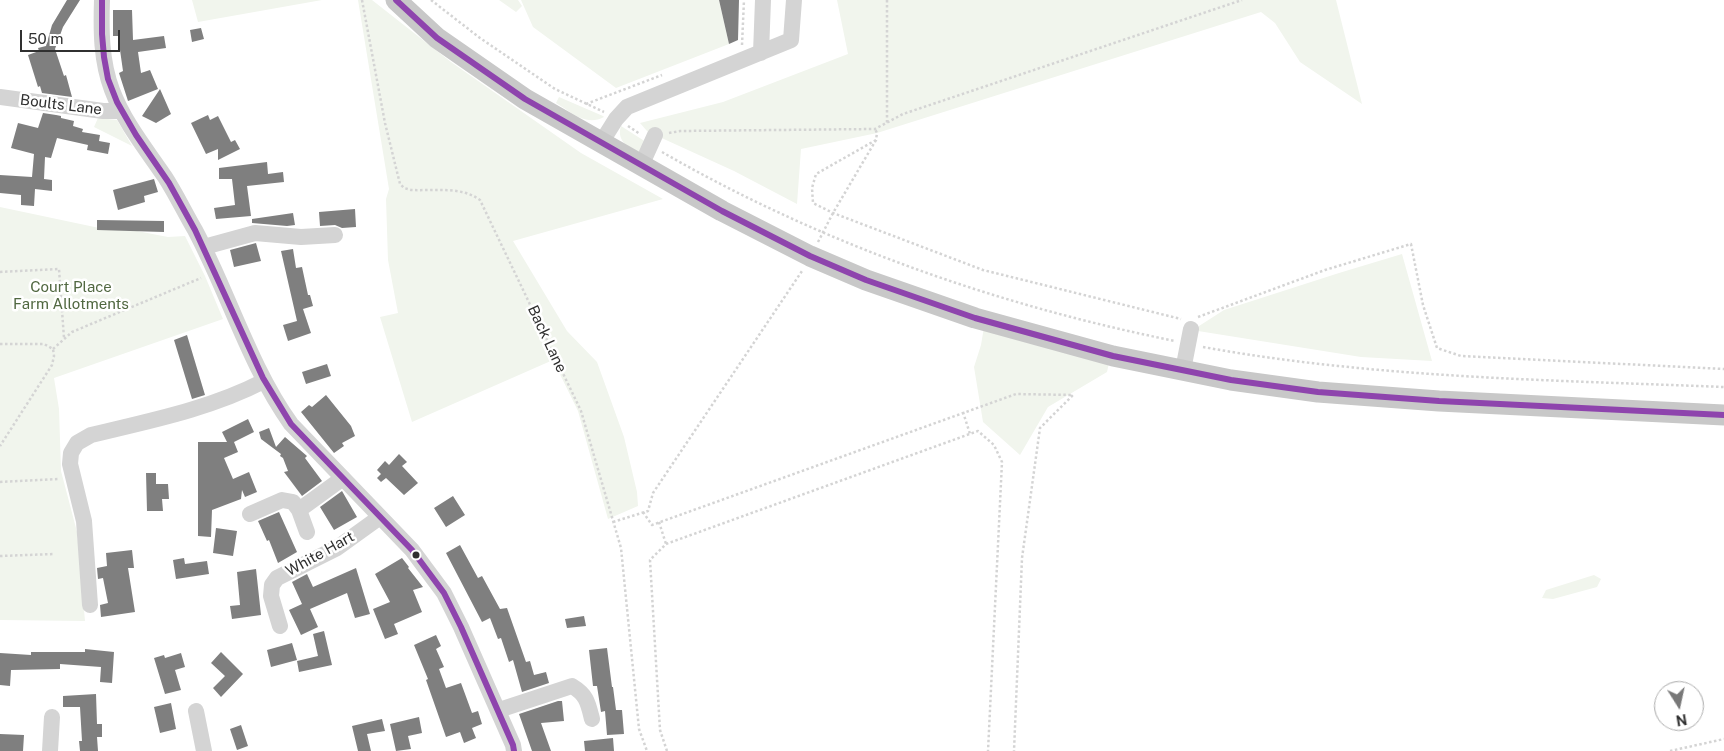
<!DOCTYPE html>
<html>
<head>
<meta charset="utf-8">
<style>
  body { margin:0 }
  #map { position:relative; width:1724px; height:751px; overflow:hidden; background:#fff; font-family:"Public Sans",sans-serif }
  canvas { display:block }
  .north { position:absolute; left:1654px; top:681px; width:50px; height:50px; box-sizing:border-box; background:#fff; border:1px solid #acacac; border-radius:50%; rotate:170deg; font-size:14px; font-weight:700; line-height:20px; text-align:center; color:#303030 }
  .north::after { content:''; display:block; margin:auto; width:18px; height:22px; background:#787878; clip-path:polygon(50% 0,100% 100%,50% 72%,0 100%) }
  .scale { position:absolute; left:20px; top:30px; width:100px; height:22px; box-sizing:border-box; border:2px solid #303030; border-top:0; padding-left:6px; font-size:15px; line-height:18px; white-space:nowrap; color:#303030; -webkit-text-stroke:4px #fff; paint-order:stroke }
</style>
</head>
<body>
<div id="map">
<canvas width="1724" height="751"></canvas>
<div class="north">N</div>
<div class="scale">50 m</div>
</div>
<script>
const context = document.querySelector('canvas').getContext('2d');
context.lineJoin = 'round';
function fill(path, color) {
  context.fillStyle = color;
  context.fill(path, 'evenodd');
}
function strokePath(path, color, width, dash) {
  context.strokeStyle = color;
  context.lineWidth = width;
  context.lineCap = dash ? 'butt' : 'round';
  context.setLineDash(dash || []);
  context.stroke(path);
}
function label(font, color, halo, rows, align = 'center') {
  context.font = font + ' "Public Sans",sans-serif';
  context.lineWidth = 5;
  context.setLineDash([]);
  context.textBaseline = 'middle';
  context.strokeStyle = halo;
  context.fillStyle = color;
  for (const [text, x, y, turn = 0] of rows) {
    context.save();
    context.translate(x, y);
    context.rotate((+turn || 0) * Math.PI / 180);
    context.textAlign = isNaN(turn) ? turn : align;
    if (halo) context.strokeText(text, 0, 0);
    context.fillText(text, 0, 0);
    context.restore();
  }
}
fill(new Path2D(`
  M192 0H322L198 22Z
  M358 0H372L451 62 581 153 663 199 513 241 567 331 597 362 624 437 637 492 638 506 608 519 578 411 553 360 412 422 380 317 398 313 388 260 386 199 389 189Z
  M499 0H518L522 6 516 12Z
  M521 0H719L729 44 616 88 533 27Z
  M837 0H1336L1362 104 1300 62 1275 23 1261 12 877 133 801 149 797 204 734 171 655 135 647 131 640 123 723 102 848 54Z
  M559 97 603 116 604 117C586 127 571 112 556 103Z
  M98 118 117 120 132 146 94 127Z
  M621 126 646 142 641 153C629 149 616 141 621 126Z
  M0 207 104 229 137 231 168 237 185 236 205 276 223 319 54 378 59 409 61 471 77 532 85 621 0 620Z
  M1402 254 1432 361 1361 357 1198 331 1199 326 1224 310 1339 273Z
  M984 327 1109 363 1107 372 1048 407 1020 455 983 422 974 367 981 345Z
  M1594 575 1601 579 1597 587 1553 599 1542 598 1546 590Z`), '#f1f5ed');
fill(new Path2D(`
  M67 0H80L63 27 55 49 64 76 66 75 72 97 42 93 40 86 38 87 28 55 39 51 38 48 46 46 52 25Z
  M719 0H739L738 40 729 44Z
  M113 10H132L133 40 164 36 166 48 138 52 141 73 150 70 158 89 128 101 119 73 123 71 118 36H113Z
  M201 28 204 39 192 42 190 30Z
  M160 89 171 114 156 123 142 116Z
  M43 113 56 115 61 116V118L74 121 73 126 83 129 82 132 100 135 99 141 110 143 108 154 87 150 88 145 57 138 51 158 45 157 44 179 52 180V191L35 189 34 206 21 205V195L0 193V175L32 177 34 154 11 148 18 123 38 128Z
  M208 115 210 120 218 116 231 142 235 140 240 149 218 160V149L206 154 191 123Z
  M267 162 268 174 283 172 284 182 247 186 251 216 216 219 214 208 235 205 232 179H219V168Z
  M154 179 158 192 144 196 145 202 118 210 113 190Z
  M355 209 356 227 342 228 335 225 320 226 319 212Z
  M293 213 295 225 287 226 252 223V219Z
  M97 220 164 221V232L97 230Z
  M256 243 261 261 234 267 230 250Z
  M293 249 296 268 302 267 308 295H310L313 306 303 309 311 333 288 341 283 325 297 321 281 251Z
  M187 335 205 395 192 399 174 340Z
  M327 364 331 376 306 384 302 372Z
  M326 395 351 426 355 436 342 443 344 446 334 453 301 412 309 405 312 407Z
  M248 419 254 432 234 442 238 452 224 458 233 479 249 472 257 492 245 497 242 490 241 499 212 510 211 537 198 536V442H227L222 432Z
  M269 428 276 447 285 437 307 456 305 458 322 481 302 496 284 472 288 471 283 458 280 456 281 454 261 439 259 432Z
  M399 454 407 462 402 466 418 483 404 495 386 478 381 482 377 478 381 474 377 470 385 461 389 465Z
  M146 473H156V484H168L169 499H162L163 511H147Z
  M342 491 357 517 334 530 320 507Z
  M453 496 465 515 446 527 434 508Z
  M279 512 297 552 278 563 269 540 267 541 258 521Z
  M216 528 237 531 233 556 213 553Z
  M460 545 478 578 482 576 500 609 507 608 526 662 530 661 534 675 546 672 549 683 522 692 513 660 509 662 501 638 498 639 490 618 482 622 446 553Z
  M132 550 134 568H128L135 612 101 617 100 605 108 603 103 578 98 579 97 568 107 566 106 553Z
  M184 558 185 564 207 561 209 574 176 579 173 560Z
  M402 558 409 567 408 568 423 587 413 590 422 612 394 624 398 634 385 639 373 609 390 602 375 574Z
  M356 568 370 614 355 618 347 593 310 609 318 627 301 635 289 610 302 604 292 582 307 574 313 587Z
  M256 569 261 615 232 619 230 606 240 605 237 572Z
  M584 616 586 626 567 628 565 619Z
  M324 631 332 665 299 672 297 661 318 656 313 634Z
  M436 635 441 646 436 649 444 667 439 669 446 688 461 683 472 713 478 711 482 724 472 728 476 738 464 743 460 732 446 737 426 680 428 679 414 645Z
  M292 643 297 660 271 667 267 650Z
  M607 648 612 687H613L616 710H622L624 734 607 735 605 711 601 712 597 686H593L589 650Z
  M85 649 114 652 112 683 100 682 101 667 60 664V669L11 670 10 686 0 685V653L31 655V652H85Z
  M221 652 243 674 221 697 213 688 225 676 211 663Z
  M181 653 185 667 175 670 181 690 165 694 154 658 164 655 165 658Z
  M96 694 97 724H102V737H97L98 751H80L79 741H82L80 707H63V696Z
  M558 701H562L564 721 541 723 551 751H532L519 714Z
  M171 703 176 729 160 733 154 707Z
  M419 717 422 733 408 736 411 749 396 751 390 724Z
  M382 719 385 731 367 734 371 751H358L352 726Z
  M241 725 248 746 237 750 230 729Z
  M0 734 24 735 23 751H0Z
  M613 738 614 751H585L584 741Z`), '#7f7f7f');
strokePath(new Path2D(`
  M362 0 385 123 400 184 404 188 411 190C434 191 461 186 480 200L581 411 621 548 639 729 647 751
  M431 0 480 38 555 89 604 112
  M887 0V123
  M742 45 744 0
  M586 104 662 75
  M628 126 640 134
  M669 133 680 131 875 129 903 114 1242 0
  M876 140 816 174 812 188 813 203 833 213 983 270 1181 319
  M662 152C820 243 996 305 1175 341
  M818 242 833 213 876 140 877 133 875 129
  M0 272 59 269 64 338
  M1198 317 1325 270 1411 244 1423 305 1437 348 1461 356 1724 369
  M0 344H44L53 349 54 356 52 365 0 446
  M1203 347C1374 378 1550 380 1724 387
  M53 349 72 332 201 278
  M963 412 970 434
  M0 482 58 479
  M643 512 652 525 1016 394 1073 395 1040 428 1022 558 1014 751
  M613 522 648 511 653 493 802 271
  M659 522 666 544
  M0 556 54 554
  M667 751 660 730 650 560 666 544 978 431 994 445 1002 462 988 751
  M1670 751 1724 739`), '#d4d4d4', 2.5, [2.5, 2.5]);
strokePath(new Path2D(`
  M102 0C101 30 101 61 112 90 124 122 146 149 165 177 176 194 185 213 195 230 229 294 249 365 291 424L412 550 444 593 461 627 513 745 514 751
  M761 53 763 0
  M0 97 103 111H121
  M601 143 616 119 627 107 791 40 794 0
  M641 166 655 135
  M204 247 255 233 301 237 335 235
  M1183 370 1191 329
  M299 510 343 478
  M250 514 282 500 293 502 299 510 307 532
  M90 605 84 521 70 464 71 453 77 443 91 435C149 421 210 409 264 381
  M280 626 271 596 272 585 277 578 337 548 380 517
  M499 710 572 686C587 695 588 703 592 719
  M196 711 204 751
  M50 751 52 717`), '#d4d4d4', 16);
strokePath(new Path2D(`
  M396 0 437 38 525 99 722 211 810 256 866 280 975 318 1113 356 1231 380 1318 392 1439 401 1724 415`), '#c8c8c8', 21);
strokePath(new Path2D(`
  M102 0V34L104 57 108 79 117 102 136 135 169 183 195 230 263 378 291 424 412 550 444 593 461 627 513 745 514 751
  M396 0 437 38 525 99 722 211 810 256 866 280 975 318 1113 356 1231 380 1318 392 1439 401 1724 415`), '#8e44ad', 6);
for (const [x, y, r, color] of [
  [416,555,4.5,"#303030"]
]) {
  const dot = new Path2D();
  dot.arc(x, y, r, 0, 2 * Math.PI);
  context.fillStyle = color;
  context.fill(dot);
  strokePath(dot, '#fff', 2);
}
label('15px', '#303030', '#fff', [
  ["Boults Lane",61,105,7],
  ["Back Lane",547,339,65],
  ["White Hart",320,554,-29]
]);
label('15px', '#516841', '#fff', [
  ["Court Place",71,287],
  ["Farm Allotments",71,304]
]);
</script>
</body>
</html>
